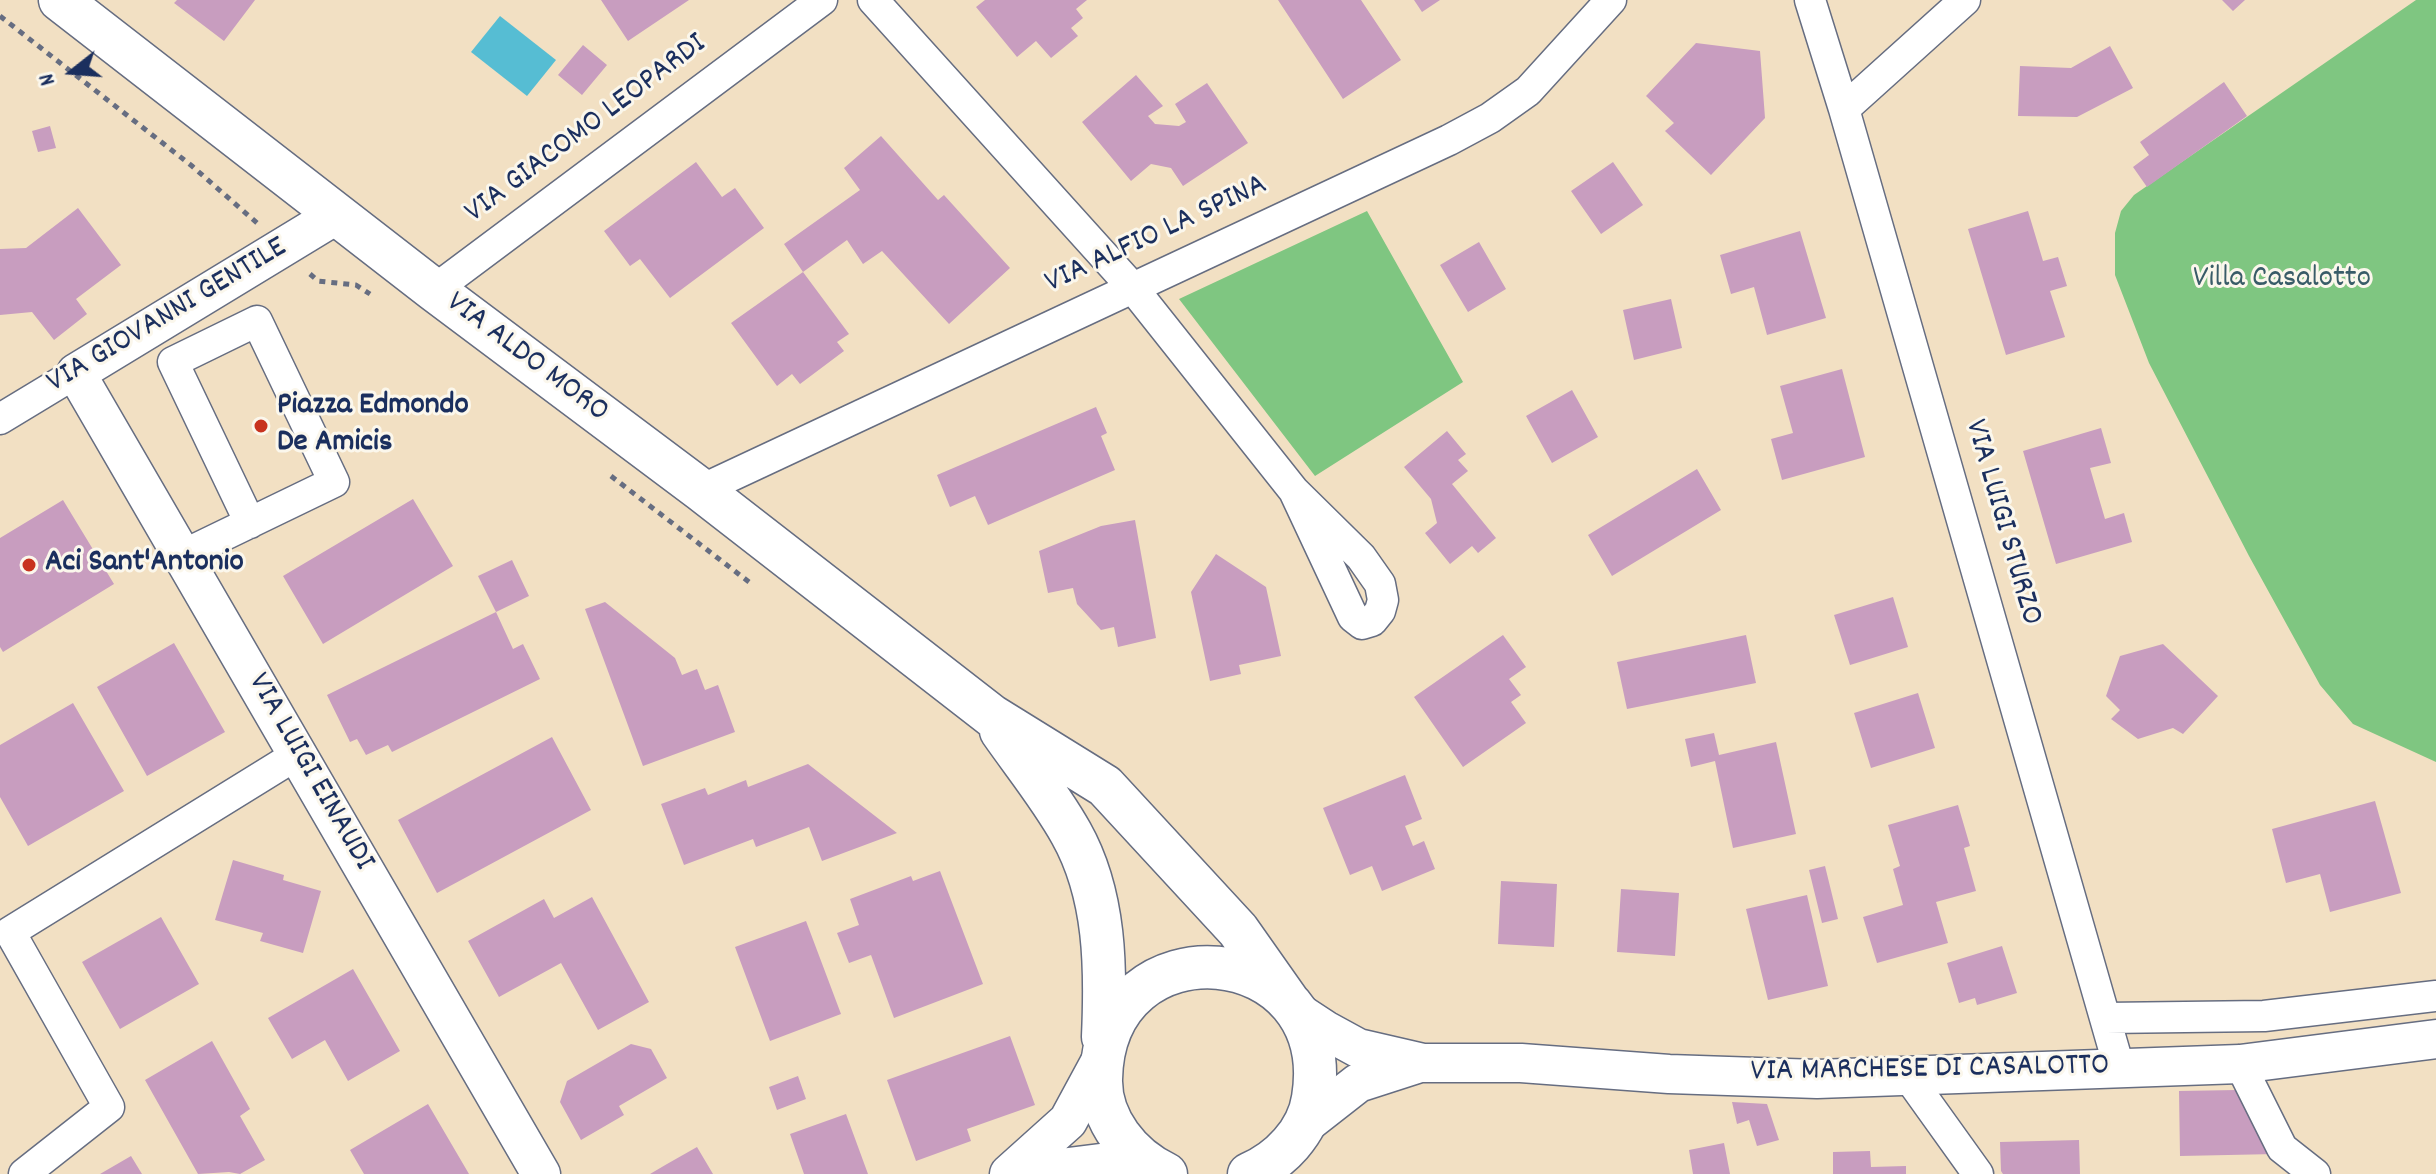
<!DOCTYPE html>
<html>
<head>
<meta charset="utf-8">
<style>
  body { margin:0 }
  #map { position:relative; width:2436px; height:1174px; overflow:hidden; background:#f2e0c3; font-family:Dekko,sans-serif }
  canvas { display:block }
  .north { position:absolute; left:32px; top:32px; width:80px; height:80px; -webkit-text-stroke:6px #fbf7ec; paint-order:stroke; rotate:253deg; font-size:22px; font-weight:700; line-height:32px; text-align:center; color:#1b2f5e }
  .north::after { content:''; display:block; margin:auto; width:28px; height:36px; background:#1b2f5e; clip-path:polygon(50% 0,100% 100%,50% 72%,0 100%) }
</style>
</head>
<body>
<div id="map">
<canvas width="2436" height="1174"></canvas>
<div class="north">N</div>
</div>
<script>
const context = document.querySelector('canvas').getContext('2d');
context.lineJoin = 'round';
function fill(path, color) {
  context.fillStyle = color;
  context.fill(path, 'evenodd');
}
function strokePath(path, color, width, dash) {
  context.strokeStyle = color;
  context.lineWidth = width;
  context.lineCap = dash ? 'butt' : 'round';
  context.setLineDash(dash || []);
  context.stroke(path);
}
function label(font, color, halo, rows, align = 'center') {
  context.font = font + ' Dekko,sans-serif';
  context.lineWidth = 6;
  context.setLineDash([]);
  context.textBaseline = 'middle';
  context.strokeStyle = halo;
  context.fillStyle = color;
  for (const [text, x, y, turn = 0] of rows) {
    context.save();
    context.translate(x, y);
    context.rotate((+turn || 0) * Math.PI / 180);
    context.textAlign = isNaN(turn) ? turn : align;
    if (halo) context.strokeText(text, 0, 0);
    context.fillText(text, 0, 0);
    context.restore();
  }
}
fill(new Path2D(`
  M2416 0H2436V762L2353 724 2320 685 2249 556 2149 363 2115 275V233L2121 211 2134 195Z
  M1367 211 1463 382 1315 476 1179 299Z`), '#7fc681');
fill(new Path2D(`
  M500 16 556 60 527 96 471 52Z`), '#56bdd3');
fill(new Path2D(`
  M177 0H255L224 41 174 3Z
  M601 0H689L628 41Z
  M985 0H1087L1076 9 1083 18 1071 28 1078 36 1051 58 1036 41 1017 57 976 7Z
  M1278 0H1361L1401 60 1343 99Z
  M1414 0H1440L1422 12Z
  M2222 0H2245L2233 11Z
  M1696 43 1760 51 1765 118 1711 175 1665 131 1674 123 1646 96Z
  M583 45 607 65 582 95 558 75Z
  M2110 46 2133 88 2077 117 2018 116 2020 66 2071 68Z
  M1136 75 1163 106 1148 116 1155 124 1179 126 1186 122 1175 104 1207 83 1248 143 1183 186 1171 168 1151 164 1131 181 1082 122Z
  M2224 82 2247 116 2147 187 2133 167 2149 155 2140 142Z
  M50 126 56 148 38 152 32 131Z
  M881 136 938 200 944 195 1010 268 949 324 882 251 863 264 847 240 803 272 784 244 860 190 844 168Z
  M696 162 722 197 735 188 764 228 670 298 640 259 630 266 604 231Z
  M1613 162 1643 205 1601 234 1571 191Z
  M78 208 121 265 76 299 87 314 54 340 32 312 0 315V249L26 248Z
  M2028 211 2043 261 2058 257 2067 286 2050 291 2065 337 2006 355 1968 229Z
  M1800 231 1826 318 1767 335 1754 287 1731 294 1720 255Z
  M1479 242 1506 289 1468 312 1440 265Z
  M803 272 849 334 837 342 844 351 800 384 792 374 777 386 731 323Z
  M1671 299 1682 348 1634 360 1623 310Z
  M1842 369 1865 457 1782 480 1771 439 1793 433 1780 386Z
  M1572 390 1598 437 1552 463 1526 416Z
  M1096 407 1107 433 1101 436 1115 470 988 525 975 496 950 507 937 475Z
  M2101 428 2111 463 2090 468 2105 519 2124 513 2132 542 2056 564 2023 451Z
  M1447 431 1466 454 1458 460 1468 471 1452 484 1496 538 1478 553 1472 546 1450 564 1425 533 1437 523 1431 499 1404 467Z
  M1697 469 1721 510 1612 576 1588 535Z
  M413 499 453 566 323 644 283 576Z
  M63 500 114 584 3 652 0 647V538Z
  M1135 520 1156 638 1118 647 1114 627 1101 630 1077 604 1073 588 1048 593 1039 551 1101 526Z
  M1216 554 1266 587 1281 656 1239 665 1241 674 1210 681 1191 592Z
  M512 560 529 596 496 612 478 576Z
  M1893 597 1908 647 1850 665 1834 615Z
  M605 602 675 658 682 675 697 669 705 690 718 685 735 732 643 766 585 609Z
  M496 612 513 649 523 644 540 679 392 752 388 745 366 755 357 739 350 742 327 695Z
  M1503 635 1526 667 1509 679 1521 695 1511 702 1526 723 1463 767 1414 697Z
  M1746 635 1756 683 1627 709 1617 662Z
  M174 643 225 732 147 776 97 687Z
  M2163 644 2218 696 2183 734 2173 728 2138 739 2111 719 2120 710 2106 696 2120 656Z
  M1918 693 1935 748 1871 768 1854 713Z
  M73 703 124 791 28 846 0 797V745Z
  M1714 733 1719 755 1776 742 1796 834 1733 848 1715 761 1691 767 1685 739Z
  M552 737 591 810 437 893 398 820Z
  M808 764 897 833 822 861 809 827 756 847 753 839 684 865 661 804 705 788 708 795 746 780 748 787Z
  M1405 775 1422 819 1405 826 1413 846 1424 841 1435 869 1382 891 1372 866 1350 875 1323 808Z
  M2375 801 2401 893 2330 912 2320 874 2286 883 2272 829Z
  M1958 805 1970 846 1964 848 1976 891 1936 902 1948 943 1877 963 1863 917 1903 905 1893 869 1900 866 1888 825Z
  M233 860 284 875 283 880 321 891 303 953 260 941 263 933 215 920Z
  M1825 866 1838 919 1822 923 1809 870Z
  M940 871 983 984 894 1018 871 955 849 963 837 933 859 925 850 899 911 876 913 881Z
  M1501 881 1557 884 1554 947 1498 944Z
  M1621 889 1679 893 1675 956 1617 952Z
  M1807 895 1828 986 1768 1000 1746 909Z
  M592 897 649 1002 598 1030 561 963 499 997 468 941 544 899 554 918Z
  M161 917 199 984 120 1029 82 962Z
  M806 921 841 1014 770 1041 735 947Z
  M2002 946 2017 993 1977 1005 1975 998 1959 1003 1947 963Z
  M353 969 400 1051 348 1081 325 1040 292 1059 268 1018Z
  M1010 1036 1035 1105 967 1129 971 1141 916 1161 887 1080Z
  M212 1041 250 1109 240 1116 265 1160 240 1174 229 1172 198 1174 145 1080Z
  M631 1044 651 1049 667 1078 619 1106 624 1115 581 1140 560 1102 567 1081Z
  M798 1076 806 1099 777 1110 769 1087Z
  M2237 1090 2276 1154 2180 1156 2179 1091Z
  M1732 1102 1767 1104 1779 1140 1757 1146 1749 1120 1737 1124Z
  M428 1104 469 1174H364L350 1150Z
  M846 1114 868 1174H804L790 1134Z
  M2079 1140 2080 1174H2003L2001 1171 2000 1142Z
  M1724 1143 1730 1174H1693L1689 1150Z
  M697 1147 713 1174H650L667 1164Z
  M1870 1151 1871 1167 1906 1166V1174H1833V1152Z
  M131 1156 142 1174H100Z`), '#c89dbf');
const minor = new Path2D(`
  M873 0 1132 287 1294 491 1361 557 1380 584 1383 600 1380 611 1372 621 1362 624 1353 617 1294 491
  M1810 0 1844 109 2119 1067
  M1844 109 1965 0
  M434 290 822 0
  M0 419 76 373
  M701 490 1449 140 1490 118 1528 91 1611 0
  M183 555 334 482 257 321 173 362 250 523
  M2106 1018 2264 1016 2436 996
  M2240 1064 2282 1148 2315 1174
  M1907 1075 1978 1174
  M24 1174 109 1107 10 932 298 754`);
const tertiary = new Path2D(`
  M336 215 76 373 541 1174
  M1296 1011 1325 1030 1358 1048 1423 1063H1521L1669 1074 1817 1079 2240 1064 2436 1039
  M1303 1126 1358 1083 1420 1063
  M1009 1174 1068 1121 1101 1060
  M1013 1174 1140 1158`);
const secondary = new Path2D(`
  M60 0 434 290 701 490 992 716 1105 786 1238 930 1288 1001
  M1001 731C1024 764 1051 797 1071 833 1106 895 1106 969 1103 1037
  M1166 1174C1130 1157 1100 1120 1101 1079 1104 917 1339 938 1313 1098 1308 1132 1280 1161 1249 1174`);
strokePath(minor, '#666d81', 33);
strokePath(tertiary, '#666d81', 41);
strokePath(secondary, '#666d81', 45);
strokePath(new Path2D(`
  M0 16 192 166 257 223
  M310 274 318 281 356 285 370 294
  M611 476 749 582`), '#666d81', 5, [6, 6]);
strokePath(minor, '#fff', 30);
strokePath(tertiary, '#fff', 38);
strokePath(secondary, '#fff', 42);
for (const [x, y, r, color] of [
  [261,426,8,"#c8321e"],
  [29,565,8,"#c8321e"]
]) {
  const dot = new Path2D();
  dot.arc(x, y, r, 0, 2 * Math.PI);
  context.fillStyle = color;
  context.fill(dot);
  strokePath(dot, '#fbf7ec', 3);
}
label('32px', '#1b2f5e', '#fbf7ec', [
  ["VIA GIACOMO LEOPARDI",587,130,-37],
  ["VIA ALFIO LA SPINA",1157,236,-25],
  ["VIA GIOVANNI GENTILE",168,317,-31],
  ["VIA ALDO MORO",526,359,37],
  ["VIA LUIGI STURZO",2001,523,74],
  ["VIA LUIGI EINAUDI",309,773,60],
  ["VIA MARCHESE DI CASALOTTO",1930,1071,-1]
]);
label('32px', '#395c68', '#fbf7ec', [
  ["Villa Casalotto",2282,281]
]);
label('bold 32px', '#1b2f5e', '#fbf7ec', [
  ["Piazza Edmondo",277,408],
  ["De Amicis",277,445],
  ["Aci Sant'Antonio",45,565]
], 'left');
</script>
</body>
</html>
